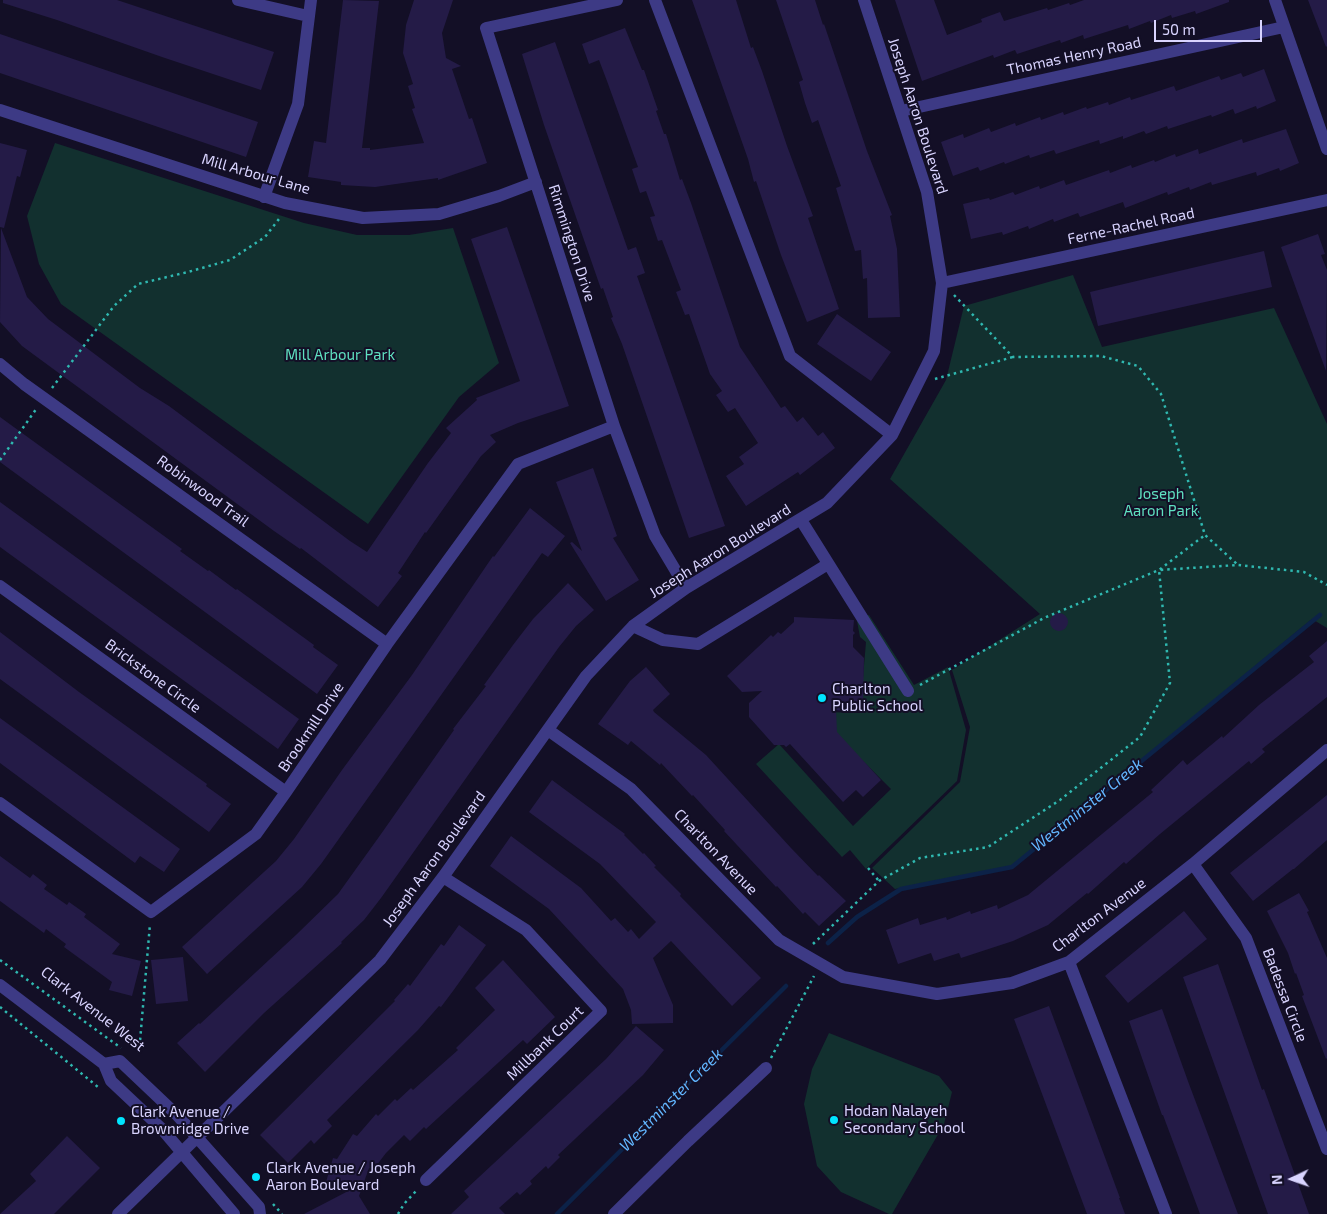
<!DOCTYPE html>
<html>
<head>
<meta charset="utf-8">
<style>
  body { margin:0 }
  #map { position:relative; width:1327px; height:1214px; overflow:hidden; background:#130f26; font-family:"Exo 2",sans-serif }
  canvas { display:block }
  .north { position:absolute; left:1267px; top:1154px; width:50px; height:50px; -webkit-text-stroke:4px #130f26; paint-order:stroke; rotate:267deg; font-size:14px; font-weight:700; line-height:20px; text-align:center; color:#d9d4ff }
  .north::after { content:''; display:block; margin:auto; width:18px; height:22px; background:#d9d4ff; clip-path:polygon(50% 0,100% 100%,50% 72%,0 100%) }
  .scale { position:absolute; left:1154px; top:20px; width:108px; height:22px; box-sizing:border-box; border:2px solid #d9d4ff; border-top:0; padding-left:6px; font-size:15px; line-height:18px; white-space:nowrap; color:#d9d4ff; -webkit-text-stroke:4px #130f26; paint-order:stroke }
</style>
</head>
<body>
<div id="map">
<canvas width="1327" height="1214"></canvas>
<div class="north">N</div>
<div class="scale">50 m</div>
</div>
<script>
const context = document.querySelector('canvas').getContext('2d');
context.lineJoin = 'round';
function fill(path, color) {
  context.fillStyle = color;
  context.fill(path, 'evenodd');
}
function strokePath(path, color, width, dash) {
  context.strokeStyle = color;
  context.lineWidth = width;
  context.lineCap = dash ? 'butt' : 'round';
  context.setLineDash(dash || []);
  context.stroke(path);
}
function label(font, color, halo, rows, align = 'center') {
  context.font = font + ' "Exo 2",sans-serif';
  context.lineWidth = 4;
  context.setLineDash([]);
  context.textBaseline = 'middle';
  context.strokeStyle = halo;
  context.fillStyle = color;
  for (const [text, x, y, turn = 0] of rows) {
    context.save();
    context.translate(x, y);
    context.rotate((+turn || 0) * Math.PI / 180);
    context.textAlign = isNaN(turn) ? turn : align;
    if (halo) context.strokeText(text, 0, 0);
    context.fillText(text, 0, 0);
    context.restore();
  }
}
fill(new Path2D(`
  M55 143 304 223 357 235H409L453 228 499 363 459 397 368 524 61 304 39 264 27 216Z
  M1073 275 1102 347 1274 308 1327 424V628L1312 619 1009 869 895 889 872 868 960 782 970 727 952 670 1040 614 890 479 946 380 964 306Z
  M869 615 914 685 948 667 966 730 957 781 866 869 850 850 842 857 756 764 779 744 853 826 891 789 823 721 826 712 860 713 866 642 860 637 857 621 864 616Z
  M829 1033 939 1076 952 1092 944 1124 892 1214H889L841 1192 817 1166 804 1104 812 1069Z`), '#12302f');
strokePath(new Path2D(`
  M828 943 857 917 901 889 1012 867 1320 615
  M557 1214 786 986`), '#0c2248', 4.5);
fill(new Path2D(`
  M3 0H117L274 52 261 90 162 57 57 20 3 3Z
  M343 0 379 1 362 148H370V150L424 143 412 109 415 108 408 86 413 84 403 53 406 25 414 0H453L442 33 446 58 461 66 452 69 469 119 472 118 487 163 438 180V178L375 187 341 185V182L308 177 314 141 326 143Z
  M692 0H736L751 48 753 47 762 71 787 146 813 216 808 218 839 309 807 322 781 255 756 181 754 182 748 159Z
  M776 0H815L823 25 824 24 867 151 892 215 890 216 897 249 900 317 868 318 867 278 863 279 861 250 855 251 836 188 841 186 818 120 812 123 805 103 799 82 803 80Z
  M895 0H934L947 35 982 22 981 19 1000 12 1004 21 1047 8 1048 10 1069 3 1070 5 1084 0H1229V2L1196 14 1195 11 1172 18 1171 15 1151 23 1150 21 1129 29 1128 25 1084 39 1083 35 1061 43 1060 40 1017 54 1015 50 994 58 993 55 922 81Z
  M1308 0H1327V46L1326 47Z
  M625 28 642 70H644L658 110 656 111 664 134H666L680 180 682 179 691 203 740 347 781 408 785 406 797 422 803 417 818 436 823 432 835 448 800 475 798 472 746 506 726 476 744 464 739 457 758 443 735 408 728 412 716 395 722 391 710 374 689 314 685 315 676 292 681 290 662 240 658 241 650 217 655 216 646 191 640 193 632 169 638 167 607 81 599 60 589 64 582 44Z
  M0 34 258 122 246 157 0 73Z
  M555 42 628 250 636 247 645 273 637 276 725 526 689 538 622 344 611 318 613 317 603 288 601 289 544 125 522 54Z
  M1264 69 1276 101 1257 109 1256 106 1235 114 1233 109 1212 117 1211 115 1168 129 1167 126 1146 134 1144 131 1123 139V136L1100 144 1099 140 1056 154 1054 150 1030 158 1029 155 1005 164 1004 162 980 171 978 167 953 176 941 142 963 134 964 138 989 128 991 132 1015 123 1016 126 1040 117 1041 120 1063 112 1064 115 1086 107 1087 109 1108 102 1109 105 1130 97 1131 100 1174 86 1176 91 1219 76 1221 80 1241 73 1243 77Z
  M1286 129 1299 163 1280 171 1279 168 1257 176 1256 172 1212 185 1211 182 1190 190 1189 187 1168 195 1167 192 1125 208 1123 202 1080 217 1078 213 1054 222 1053 219 1029 229 1028 226 1003 235 1002 232 971 239 963 204 989 198 990 200 1013 192 1015 195 1039 186 1040 189 1064 180 1066 185 1109 170 1110 173 1131 165 1132 168 1154 160 1155 162 1175 154 1176 157 1198 149 1199 154 1242 139 1243 143Z
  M0 143 27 150 20 177 17 176 4 228 0 227Z
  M507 227 569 406 518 423 490 435 496 442 481 456 426 533 425 532 398 573 402 576 378 607 301 548 300 549 274 531 22 346 0 322 1 228 27 297 48 319 140 388 169 406 350 541 367 552 428 463 451 433 446 428 477 400 476 398 520 381 471 239Z
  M1318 234 1325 254 1321 255 1327 270 1326 371 1281 247Z
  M1264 251 1272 287 1098 326 1090 292Z
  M837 314 891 352 871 381 817 344Z
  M0 417 182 549 180 551 208 571 209 570 236 590 237 589 314 645 313 647 338 665 317 694 0 462Z
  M593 468 617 536 613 538 639 580 606 601 570 543 572 542 582 551 556 482Z
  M0 502 299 719 278 749 0 547Z
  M530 508 565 536 548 557 542 553 321 864 302 887 207 974 182 947 276 861 294 839 342 770 412 675 493 556 494 557Z
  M568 583 594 610 576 626 559 647 381 898 364 920 341 942 342 943 264 1013 205 1072 177 1043 199 1023 200 1024 297 934 338 894 381 834 454 730 453 729 486 686 484 685 513 645 533 619Z
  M1050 622a9 9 0 1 1 18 0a9 9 0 1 1-18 0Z
  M794 617 854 620 853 631 855 633 853 635V647L864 658 863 705 844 704 843 711 836 710 837 732 881 780 863 797 856 790 843 802 790 744 786 747 784 745H774L749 717V703L762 691 742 692 727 676 771 635 773 637 778 632 781 634 794 622Z
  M0 632 79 692 207 784 206 786 231 804 209 832 0 679Z
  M1327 641V697L1262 749 1265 752 1251 764 1249 761 1160 834 1126 864 1124 862 1088 894 1087 893 1048 925 1013 941 961 958 959 953 934 961 931 953 898 964 886 930 918 918 920 925 946 917 947 920 970 911 971 914 997 905 998 909 1028 895 1153 792 1151 790 1183 760 1187 765 1222 736 1223 738 1259 705 1314 662 1309 656Z
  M646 667 670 694 653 710 654 712 706 755 791 848 818 876 819 875 846 901 819 926 805 912 803 914 777 886 776 887 724 831 725 830 693 795 692 796 661 763 660 765 631 741 628 745 598 724 630 681Z
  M0 718 180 849 164 872 140 856 135 863 0 763Z
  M552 780 625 834 624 835 643 854 644 853 656 866 654 867 681 894 680 896 761 978 732 1006 671 941 653 958 673 1005V1023L632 1024 631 1010 623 989 549 909 490 866 511 836 581 888 611 921 615 918 628 932 631 929 639 939 656 922 600 864 529 812Z
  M1327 795V840L1294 869H1293L1253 901 1230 873Z
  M0 856 30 878 33 874 47 885 44 889 67 905 69 902 86 914 84 917 120 944 112 954 141 961 132 996 109 990 112 982 64 947 66 944 46 929 44 933 0 901Z
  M1299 893 1309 911 1307 912 1327 958V1058L1326 1059 1302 996 1304 995 1296 973 1295 974 1288 953 1267 911Z
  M1184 911 1207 939 1128 1003 1105 976Z
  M459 925 486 945 453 991 441 1007 439 1006 418 1030 327 1120 332 1126 314 1144 311 1140 288 1163 260 1135 395 1001 394 1000 408 984 410 986 441 944 444 946Z
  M183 957 188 1001 156 1004 151 960Z
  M503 960 555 1017 527 1044 523 1040 426 1129 424 1127 410 1141 404 1135 386 1153 373 1170 369 1168 359 1196 370 1214H304L354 1188 326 1182 333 1158 337 1159 353 1134 357 1136 376 1114 378 1116 395 1099 397 1101 411 1088 413 1090 458 1050 456 1048 495 1010 475 988Z
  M1218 964 1262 1090 1264 1089 1309 1214H1268L1183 977Z
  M1049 1006 1120 1198H1119L1125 1214H1087L1032 1067 1014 1019Z
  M1162 1009 1189 1084 1238 1214H1200L1163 1115H1162L1129 1021Z
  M636 1026 664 1050 643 1075 558 1155 560 1157 548 1169 546 1166 530 1181 532 1184 520 1195 517 1192 499 1208 505 1214H451L469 1197 464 1191 606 1059Z
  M67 1136 100 1168 54 1214H0L36 1181 30 1174Z`), '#241b47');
strokePath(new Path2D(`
  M954 295 1013 357 1101 356 1138 366 1161 394 1205 535 1238 565
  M935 379 1013 357
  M52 388 114 306 138 284 188 272 230 260 265 237 279 219
  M0 460 37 408
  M920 685 1044 618 1159 570 1205 535
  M868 868 879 881
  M813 944 879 881 920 858 988 847 1060 800 1140 737 1170 683 1159 570 1238 565 1304 572 1327 585
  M0 960 121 1048
  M0 1007 98 1087
  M139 1053 150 924
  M771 1058 814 976
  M273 1204 282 1214
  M398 1214 404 1204 417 1190`), '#2fb8b0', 2.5, [2.5, 4]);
strokePath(new Path2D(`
  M238 0 308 16
  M617 0 486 28 614 426 655 536 686 588
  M655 0 790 356 892 435
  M1275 0 1327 149
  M0 110 285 203 363 218 439 214 499 196 536 182
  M901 111 1284 27
  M264 197 298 104 311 0
  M942 283 1327 200
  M0 364 24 384 387 644
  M801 520 908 691
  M0 586 286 792
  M633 626 663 640 698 644 828 564
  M548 730 631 789 779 940 843 977 937 994 1012 983 1069 962 1193 864 1327 750
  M0 803 151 912 256 834 286 792 387 644 518 464 614 426
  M1193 864 1246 938 1327 1149
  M1069 962 1166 1214
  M0 985 104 1064 111 1081 162 1129 234 1214
  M104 1064 120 1061 178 1116 259 1207 260 1214
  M426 1180 601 1011 526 930 443 877
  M118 1214 380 960 443 877 586 676 633 626 686 588 827 503 892 435 934 351 942 283 927 192 864 0
  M614 1214 688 1141 766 1068`), '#3d3a85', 12);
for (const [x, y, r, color] of [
  [822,698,5,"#00e5ff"],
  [834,1120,5,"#00e5ff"],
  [121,1121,5,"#00e5ff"],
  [256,1177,5,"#00e5ff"]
]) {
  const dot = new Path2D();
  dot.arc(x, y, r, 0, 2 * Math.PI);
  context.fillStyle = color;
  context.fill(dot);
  strokePath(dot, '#130f26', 2);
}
label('15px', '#d9d4ff', '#130f26', [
  ["Thomas Henry Road",1074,56,-12],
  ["Joseph Aaron Boulevard",918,116,72],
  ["Mill Arbour Lane",256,174,16],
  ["Ferne-Rachel Road",1131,226,-12],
  ["Rimmington Drive",572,243,72],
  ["Robinwood Trail",203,491,36],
  ["Joseph Aaron Boulevard",720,551,-32],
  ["Brickstone Circle",153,676,36],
  ["Brookmill Drive",311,727,-56],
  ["Charlton Avenue",716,852,46],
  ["Joseph Aaron Boulevard",434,859,-54],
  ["Charlton Avenue",1099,915,-37],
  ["Badessa Circle",1285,995,69],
  ["Clark Avenue West",93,1009,38],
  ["Millbank Court",545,1043,-44]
]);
label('15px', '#5fe0c0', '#130f26', [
  ["Mill Arbour Park",340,355],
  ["Joseph",1161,494],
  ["Aaron Park",1161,511]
]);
label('15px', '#d9d4ff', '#130f26', [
  ["Charlton",832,689],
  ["Public School",832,706],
  ["Hodan Nalayeh",844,1111],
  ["Secondary School",844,1128],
  ["Clark Avenue /",131,1112],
  ["Brownridge Drive",131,1129],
  ["Clark Avenue / Joseph",266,1168],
  ["Aaron Boulevard",266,1185]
], 'left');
label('italic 16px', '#62b6ff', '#130f26', [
  ["Westminster Creek",1087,805,-39],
  ["Westminster Creek",671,1100,-45]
]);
</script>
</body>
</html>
